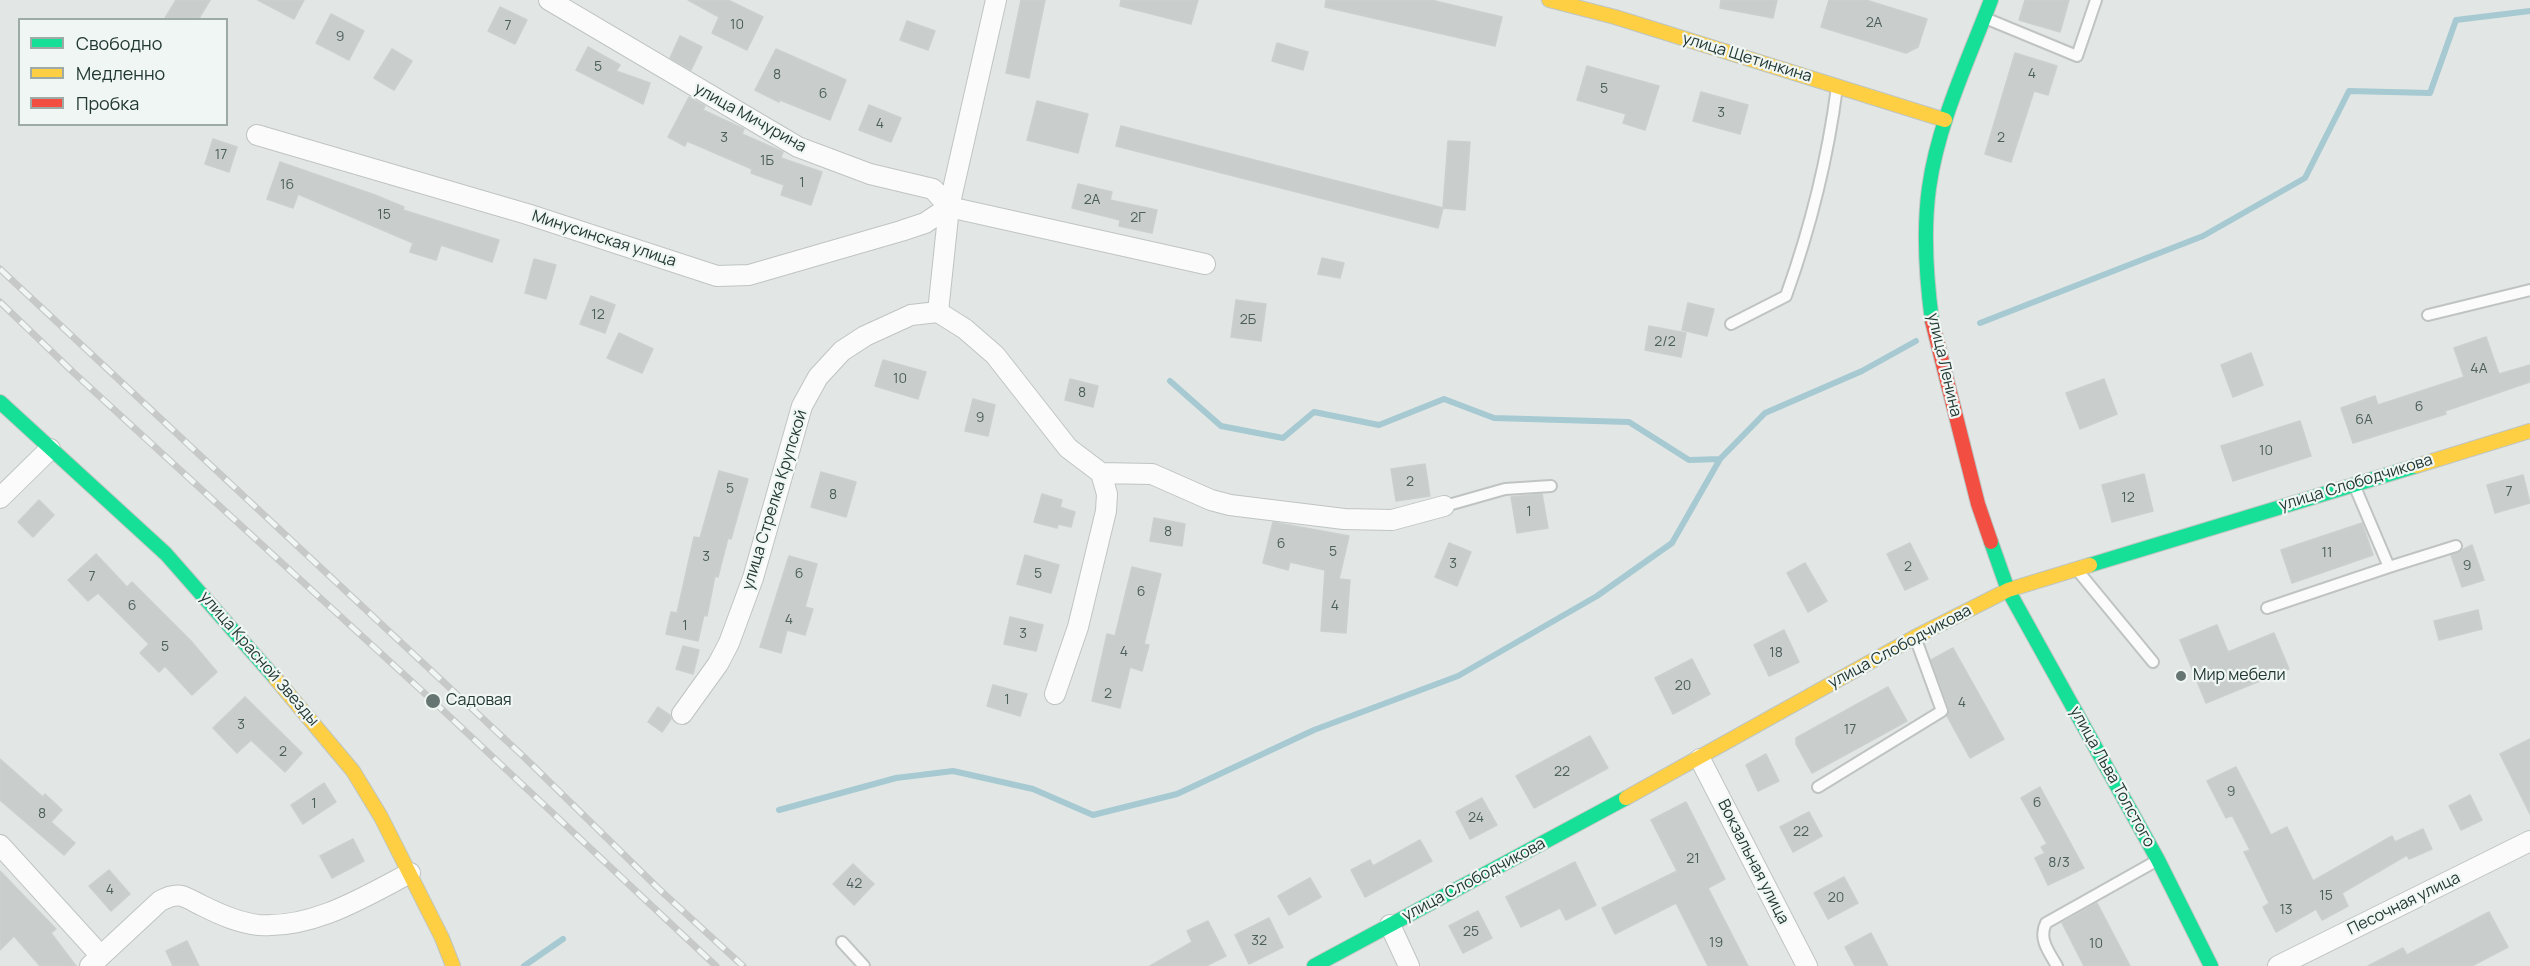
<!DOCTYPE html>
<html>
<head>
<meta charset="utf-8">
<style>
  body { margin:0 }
  #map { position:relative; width:2530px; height:966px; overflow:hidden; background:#e2e7e5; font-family:Manrope,sans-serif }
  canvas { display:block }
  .legend { position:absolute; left:18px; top:18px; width:210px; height:108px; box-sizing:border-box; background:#f0f6f3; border:2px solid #9eaaa6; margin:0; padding:8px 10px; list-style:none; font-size:18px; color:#223833 }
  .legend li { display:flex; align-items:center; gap:12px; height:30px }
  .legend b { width:30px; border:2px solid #9eaaa6 }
</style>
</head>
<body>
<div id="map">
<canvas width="2530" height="966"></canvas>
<ul class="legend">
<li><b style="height:8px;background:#16e098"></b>Свободно</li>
<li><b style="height:8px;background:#ffcf43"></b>Медленно</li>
<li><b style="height:8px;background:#f24e42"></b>Пробка</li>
</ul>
</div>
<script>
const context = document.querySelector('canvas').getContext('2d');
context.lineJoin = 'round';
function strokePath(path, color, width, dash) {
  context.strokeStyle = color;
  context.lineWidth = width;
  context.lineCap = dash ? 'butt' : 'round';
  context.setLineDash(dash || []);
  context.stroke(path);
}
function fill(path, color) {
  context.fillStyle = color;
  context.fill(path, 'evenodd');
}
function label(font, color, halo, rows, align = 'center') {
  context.font = font + ' Manrope,sans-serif';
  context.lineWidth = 4.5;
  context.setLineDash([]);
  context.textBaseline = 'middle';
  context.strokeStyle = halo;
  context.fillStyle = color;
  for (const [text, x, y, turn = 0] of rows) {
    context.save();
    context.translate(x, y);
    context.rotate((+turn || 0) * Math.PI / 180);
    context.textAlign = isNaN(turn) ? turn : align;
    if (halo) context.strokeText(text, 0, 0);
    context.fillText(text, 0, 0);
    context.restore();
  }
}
strokePath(new Path2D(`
  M1980 323 2203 236 2305 178 2349 91 2430 93 2456 20 2530 11
  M1170 381 1221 426 1283 438 1314 412 1379 425 1444 399 1494 418 1629 422 1689 460 1720 459
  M779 810 896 778 953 771 1033 789 1093 815 1177 794 1314 730 1458 676 1597 596 1672 543 1720 459 1765 413 1862 371 1916 341
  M524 966 563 939`), '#a6c9d2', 6);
const building = new Path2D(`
  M176 0H210L198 20H164Z
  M258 0H304L294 19Z
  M688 0H728L763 17 747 50 712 33 719 17Z
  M1021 0H1045L1029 78 1006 73Z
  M1121 0H1198L1191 24 1120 6Z
  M1326 0H1431L1502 17 1495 46 1325 7Z
  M1721 0H1777L1773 18 1720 8Z
  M1829 0H1866L1927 19 1918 47 1906 53 1821 27Z
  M2025 0H2069L2060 32 2019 20Z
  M500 7 527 20 515 44 488 31Z
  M331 14 364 31 349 60 316 43Z
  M907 21 935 31 928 50 900 40Z
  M680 36 702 47 691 70 670 58Z
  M1277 43 1308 52 1303 70 1272 61Z
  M588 47 620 65 616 71 650 83 643 104 576 70Z
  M392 49 412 61 394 90 374 78Z
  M776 49 846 80 830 120 780 100 779 102 755 90Z
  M2015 53 2057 66 2048 95 2034 91 2011 162 1985 154Z
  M1587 66 1659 86 1645 130 1623 123 1626 114 1577 100Z
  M1701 92 1748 105 1740 134 1693 121Z
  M689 97 705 106 703 110 744 129 742 134 783 152 781 158 822 172 811 205 781 195 784 185 751 173 752 169 687 141 685 146 668 137Z
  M1037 101 1088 114 1078 153 1027 140Z
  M869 105 901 118 891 142 859 130Z
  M1121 126 1443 208 1438 228 1116 146Z
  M213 139 237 147 229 172 205 164Z
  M1448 141 1470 142 1465 210 1443 208Z
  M280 162 375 195 404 207 403 210 499 240 492 262 441 245 436 260 410 252 413 243 298 194 293 208 267 199Z
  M1078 184 1112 192 1110 200 1157 210 1152 233 1119 226 1120 220 1072 208Z
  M1322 258 1344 263 1340 278 1318 274Z
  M534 259 556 265 546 299 525 293Z
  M591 296 615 305 605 333 580 324Z
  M1236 300 1266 304 1261 341 1231 337Z
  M1688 303 1714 309 1707 336 1682 330Z
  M1649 326 1686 333 1681 357 1645 350Z
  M619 333 653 349 642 373 607 358Z
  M2486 337 2499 374 2530 365V382L2445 411 2446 414 2353 443 2341 408 2375 396 2378 405 2464 377 2454 348Z
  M2251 353 2263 385 2233 397 2221 365Z
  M883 360 926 372 918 399 875 386Z
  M1070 379 1098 386 1093 407 1065 400Z
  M2104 379 2117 414 2080 429 2066 393Z
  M973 399 995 405 988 436 965 431Z
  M2300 421 2311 456 2233 481 2221 446Z
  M1425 464 1430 496 1396 501 1391 469Z
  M719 471 748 479 731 539 728 538 718 577 715 576 707 616 704 615 698 641 666 634 671 612 677 613 694 537 700 538Z
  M821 472 856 482 846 517 811 507Z
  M2144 474 2153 511 2112 522 2102 485Z
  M2523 475 2530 503 2495 513 2487 485Z
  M1042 494 1062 500 1060 507 1075 512 1071 527 1058 524 1057 528 1034 522Z
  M1542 494 1548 528 1517 533 1511 497Z
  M39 500 54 515 33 537 18 522Z
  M1154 518 1185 524 1182 546 1150 541Z
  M1273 522 1349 536 1339 579 1350 580 1346 633 1321 631 1325 570 1290 562 1288 570 1263 563Z
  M2362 523 2373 555 2292 583 2281 550Z
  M1449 543 1471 552 1457 586 1435 577Z
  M1910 543 1928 579 1905 590 1887 554Z
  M2472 545 2484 580 2462 587 2451 555Z
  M96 554 127 587 132 582 191 641 217 672 192 695 165 666 159 672 140 653 149 644 98 593 88 601 68 580Z
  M1025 555 1059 565 1051 593 1017 584Z
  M789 556 817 564 805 607 813 609 805 635 787 630 781 653 760 647Z
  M1805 563 1827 601 1808 612 1787 573Z
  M1132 567 1161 574 1144 644 1149 645 1142 671 1130 667 1120 708 1092 701 1107 634 1115 636Z
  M2478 610 2482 629 2439 640 2434 621Z
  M1010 617 1043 625 1036 651 1004 644Z
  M2217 625 2228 652 2274 633 2289 669 2206 703 2180 640Z
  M1784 630 1799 662 1769 676 1754 645Z
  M683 646 699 650 693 674 676 669Z
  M1953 648 2004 739 1970 758 1947 716 1949 708 1931 660Z
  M1692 659 1710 694 1673 714 1655 678Z
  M993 685 1027 694 1020 716 987 706Z
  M1888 687 1907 721 1812 773 1796 744V738Z
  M245 697 302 753 285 772 251 740 237 753 213 728Z
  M658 707 670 715 671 719 662 732 648 722Z
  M1590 736 1608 768 1534 808 1516 776Z
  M2530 739V814L2500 754Z
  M1766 754 1779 781 1758 791 1746 765Z
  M0 759 43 797 45 794 62 810 51 822 75 843 64 855 0 800Z
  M2236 767 2271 835 2287 827 2313 881 2392 836 2395 842 2423 829 2432 849 2409 859 2407 855 2342 893 2348 906 2322 920 2316 909 2276 932 2263 907 2269 903 2244 852 2250 850 2232 815 2226 818 2207 781Z
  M324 783 336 802 303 824 291 805Z
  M2040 787 2084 868 2048 885 2035 858 2045 853 2041 847 2047 844 2021 798Z
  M2470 795 2482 820 2461 830 2449 806Z
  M1482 798 1497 825 1470 839 1456 812Z
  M1686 802 1725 879 1708 888 1748 966H1708L1676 903 1615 934 1602 908 1677 871 1651 820Z
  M1809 812 1822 836 1793 852 1780 827Z
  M353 839 364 861 332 878 320 856Z
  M1420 840 1432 861 1365 897 1351 870 1370 860 1373 866Z
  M1575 862 1596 905 1566 920 1560 908 1521 927 1506 897Z
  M853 864 874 884 854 905 833 884Z
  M109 870 130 894 111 911 89 886Z
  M0 871 56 929 51 933 76 966H40L14 936 0 950Z
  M1844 877 1858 903 1828 919 1814 893Z
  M1310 878 1321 897 1289 915 1278 896Z
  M2097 903 2130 966H2084L2062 923Z
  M1478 911 1492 938 1463 953 1449 926Z
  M2489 912 2508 947 2472 966H2368L2403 948 2407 955Z
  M1269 918 1283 947 1249 964 1235 935Z
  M1208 921 1226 956 1206 966H1150L1192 942 1187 931Z
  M1871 933 1888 966H1855L1845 947Z
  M187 941 199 966H173L166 951Z`);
fill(building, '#c9cecc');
strokePath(building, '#cbd0ce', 1.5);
const lane = new Path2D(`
  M1985 18 2077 56 2096 0
  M2428 315 2530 290
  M1731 324 1786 296C1810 229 1828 157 1837 87
  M1452 504 1505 489 1551 486
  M2389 567 2456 546
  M2078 571 2153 662
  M2267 608 2389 567 2355 487
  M1818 787 1942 711 1915 637
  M842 942 864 966
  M2057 966C2049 952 2038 939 2046 923L2158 860`);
const street = new Path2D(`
  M549 0 798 147 870 174 933 189 949 207 1205 264
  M257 135 527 214 717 276 749 275 901 231 925 223 949 207
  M938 312 949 207 996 0
  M0 498 50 449
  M1055 694 1078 627 1106 511 1107 494 1101 473
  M682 714 718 664 729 643 753 578 802 406 818 377 842 351 865 336 911 315 938 312 965 329 995 355 1068 448 1101 473 1152 474 1211 500 1230 505 1344 519 1392 520 1444 506
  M1700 759 1807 966
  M0 845 101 956
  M1390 925 1409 966
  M90 966 160 901C166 898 174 894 182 896 189 898 196 903 203 906 221 915 239 923 259 925 313 929 364 897 410 873
  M2278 966 2530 841`);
const fast = new Path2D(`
  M1932 321C1926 276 1923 232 1929 188 1938 123 1968 61 1991 0
  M0 402 166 554 275 678
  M1991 542 2008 590 2158 860 2211 966
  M2090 565 2416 466
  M1314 966 1626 798`);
const slow = new Path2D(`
  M1549 0 1615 17 1945 120
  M2416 466 2530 431
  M275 678 353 771 381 817 442 938 453 966
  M1626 798 1915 637 2008 590 2090 565`);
const jam = new Path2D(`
  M1932 321 1978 504 1991 542`);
strokePath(lane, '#bfc4c2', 14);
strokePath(street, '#bfc4c2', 22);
strokePath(fast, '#bec5c2', 16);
strokePath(slow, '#bec5c2', 16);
strokePath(jam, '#bec5c2', 16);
strokePath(lane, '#fbfbfb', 10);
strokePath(street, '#fbfbfb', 20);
strokePath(fast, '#16e098', 14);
strokePath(slow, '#ffcf43', 14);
strokePath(jam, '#f24e42', 14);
const rail = new Path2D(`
  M0 269 524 757 660 890 743 966
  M0 302 74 373 433 701 716 966`);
strokePath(rail, '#c6c9c8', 7);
strokePath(rail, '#f0f6f3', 4.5, [14]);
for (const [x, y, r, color] of [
  [2181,676,6,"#657571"],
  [433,701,8,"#657571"]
]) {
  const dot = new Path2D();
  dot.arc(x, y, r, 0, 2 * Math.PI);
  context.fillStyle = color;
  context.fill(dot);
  strokePath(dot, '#f0f6f3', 2);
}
label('14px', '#4c5e5a', null, [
  ["2А",1874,23],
  ["10",737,25],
  ["7",508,26],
  ["9",340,37],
  ["5",598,67],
  ["4",2032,74],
  ["8",777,75],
  ["5",1604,89],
  ["6",823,94],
  ["3",1721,113],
  ["4",880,124],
  ["3",724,138],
  ["2",2001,138],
  ["17",221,155],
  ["1Б",767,161],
  ["1",802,183],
  ["16",287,185],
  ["2А",1092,200],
  ["15",384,215],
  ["2Г",1138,218],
  ["12",598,315],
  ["2Б",1248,320],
  ["2/2",1665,342],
  ["4А",2479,369],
  ["10",900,379],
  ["8",1082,393],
  ["6",2419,407],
  ["9",980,418],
  ["6А",2364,420],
  ["10",2266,451],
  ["2",1410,482],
  ["5",730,489],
  ["7",2509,492],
  ["8",833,495],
  ["12",2128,498],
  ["1",1529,512],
  ["8",1168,532],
  ["6",1281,544],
  ["5",1333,552],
  ["11",2327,553],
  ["3",706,557],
  ["3",1453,564],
  ["9",2467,566],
  ["2",1908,567],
  ["6",799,574],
  ["5",1038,574],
  ["7",92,577],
  ["6",1141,592],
  ["6",132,606],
  ["4",1335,606],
  ["4",789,620],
  ["1",685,626],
  ["3",1023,634],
  ["5",165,647],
  ["4",1124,652],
  ["18",1776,653],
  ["20",1683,686],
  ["2",1108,694],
  ["1",1007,700],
  ["4",1962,703],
  ["3",241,725],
  ["17",1850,730],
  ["2",283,752],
  ["22",1562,772],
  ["9",2231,792],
  ["6",2037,803],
  ["1",314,804],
  ["8",42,814],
  ["24",1476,818],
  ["22",1801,832],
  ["21",1693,859],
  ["8/3",2059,863],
  ["42",854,884],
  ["4",110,890],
  ["15",2326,896],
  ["20",1836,898],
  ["13",2286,910],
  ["25",1471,932],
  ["32",1259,941],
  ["19",1716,943],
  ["10",2096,944]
]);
label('16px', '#223833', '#f0f6f3', [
  ["улица Щетинкина",1747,58,17],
  ["улица Мичурина",750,118,29],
  ["Минусинская улица",604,239,18],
  ["улица Ленина",1944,365,77],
  ["улица Слободчикова",2356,483,-17],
  ["улица Стрелка Крупской",775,500,-73],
  ["улица Слободчикова",1900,647,-28],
  ["улица Красной Звезды",259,659,49],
  ["улица Льва Толстого",2112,777,61],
  ["Вокзальная улица",1753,862,63],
  ["улица Слободчикова",1474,880,-28],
  ["Песочная улица",2404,904,-26]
]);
label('16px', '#223833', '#f0f6f3', [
  ["Мир мебели",2193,676],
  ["Садовая",446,701]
], 'left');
</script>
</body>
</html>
